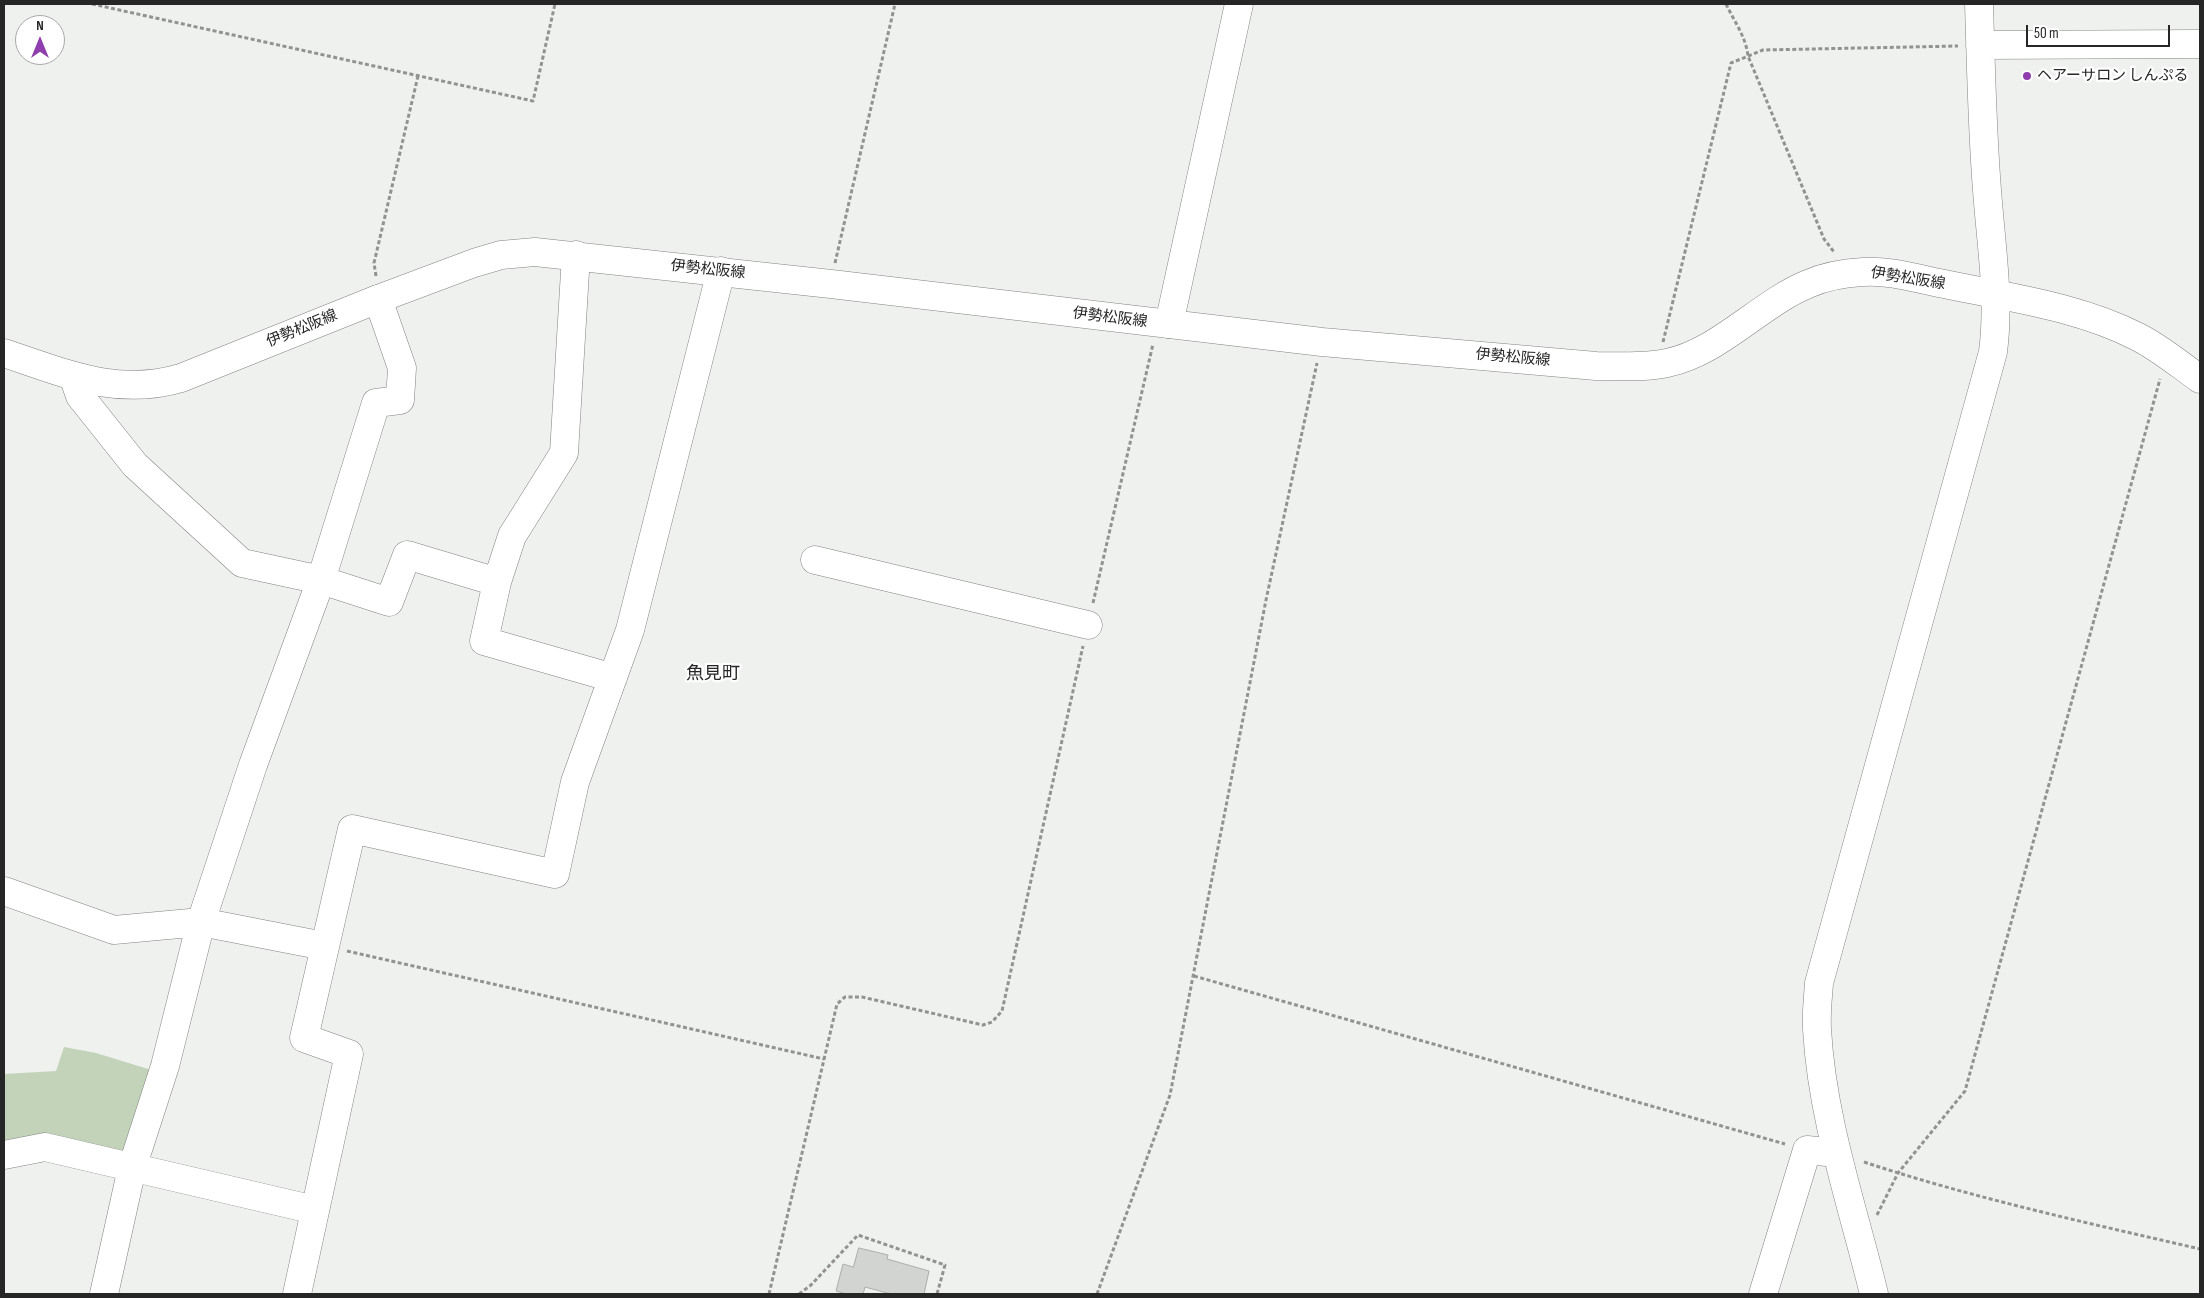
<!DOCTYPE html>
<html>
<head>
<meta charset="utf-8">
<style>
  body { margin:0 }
  #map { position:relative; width:2204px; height:1298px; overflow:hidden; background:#eff1ee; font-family:"Sofia Sans Condensed",sans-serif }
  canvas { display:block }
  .frame { position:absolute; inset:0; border:5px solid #252625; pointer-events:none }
  .north { position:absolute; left:15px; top:15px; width:50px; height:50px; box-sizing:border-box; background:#fff; border:1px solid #a8a8a8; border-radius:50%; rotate:0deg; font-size:14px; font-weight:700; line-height:20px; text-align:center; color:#252625 }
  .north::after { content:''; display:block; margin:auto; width:18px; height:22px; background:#8f3eae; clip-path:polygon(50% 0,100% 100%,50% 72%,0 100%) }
  .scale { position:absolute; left:2026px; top:25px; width:144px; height:22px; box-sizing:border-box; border:2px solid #252625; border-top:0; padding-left:6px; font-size:15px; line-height:18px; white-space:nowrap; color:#252625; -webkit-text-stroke:4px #fff; paint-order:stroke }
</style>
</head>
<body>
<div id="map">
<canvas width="2204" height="1298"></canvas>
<div class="frame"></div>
<div class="north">N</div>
<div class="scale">50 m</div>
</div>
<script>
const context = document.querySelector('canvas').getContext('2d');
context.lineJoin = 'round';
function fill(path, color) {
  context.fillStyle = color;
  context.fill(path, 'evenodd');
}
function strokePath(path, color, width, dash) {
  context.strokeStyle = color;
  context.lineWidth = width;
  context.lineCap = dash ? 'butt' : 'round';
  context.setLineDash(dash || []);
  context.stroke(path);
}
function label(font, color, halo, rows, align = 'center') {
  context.font = font + ' "Sofia Sans Condensed","Noto Sans JP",sans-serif';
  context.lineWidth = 4.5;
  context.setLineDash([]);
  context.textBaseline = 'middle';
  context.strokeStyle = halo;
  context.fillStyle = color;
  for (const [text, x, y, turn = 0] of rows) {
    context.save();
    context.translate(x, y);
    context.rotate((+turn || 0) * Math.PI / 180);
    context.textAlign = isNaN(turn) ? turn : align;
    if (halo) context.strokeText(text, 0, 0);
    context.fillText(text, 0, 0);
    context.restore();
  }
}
fill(new Path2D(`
  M64 1047 96 1053 158 1072 130 1155 4 1148V1074L56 1071Z`), '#c2d3ba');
const building = new Path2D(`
  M859 1248 888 1255 887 1259 929 1271 924 1294H891L865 1287 863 1294H846L836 1291 843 1264 853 1267Z`);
fill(building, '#d2d4d1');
strokePath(building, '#abadaa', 1);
const minor = new Path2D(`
  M1980 45 2200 44
  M1169 324 1239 4
  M73 376 80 396 135 465 242 563 321 580 389 602 407 555 497 582 512 536 564 453 576 255
  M815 560 1088 625
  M497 582 484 641 613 678
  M4 891 114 930 201 922 324 946
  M4 1155 45 1147 315 1210
  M104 1294 132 1168 165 1066 201 922 253 765 321 580 376 403 400 400 402 368 378 299
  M297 1294 349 1054 304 1038 352 829 555 874 575 782 630 630 721 271
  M1763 1294 1807 1150 1837 1153
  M1874 1294C1853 1207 1822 1120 1817 1029 1816 1014 1818 998 1819 983L1993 352C2000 298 1991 245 1987 190 1982 128 1981 66 1979 4`);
const major = new Path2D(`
  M4 353C65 373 116 397 181 378L378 299 474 263 501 255 535 252 831 284 1322 342 1596 366C1619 366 1645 368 1667 363 1718 353 1761 303 1808 284 1826 276 1844 273 1863 272 1891 270 1921 280 1949 285 2012 298 2079 307 2138 337 2160 348 2180 365 2200 379`);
strokePath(minor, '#828381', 29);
strokePath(major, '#828381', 29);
strokePath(new Path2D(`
  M92 4 533 101 555 4
  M1726 4C1734 21 1746 37 1748 56L1824 239 1834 252
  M835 263 895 4
  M376 276 374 263 418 76
  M1663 342 1731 63 1763 50 1958 46
  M1093 603 1153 344
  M347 951 824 1059
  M1194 976 1785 1144
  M1864 1162C1973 1198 2088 1223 2200 1249
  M1877 1215 1898 1173 1965 1091 2160 379
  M769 1294 837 1004 845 997H862L983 1025 992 1022 1002 1011 1083 646
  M799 1294 811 1285 858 1235 945 1265 937 1294
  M1097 1294 1170 1095 1266 600 1317 363`), '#929391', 3, [4, 2.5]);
strokePath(minor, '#fff', 28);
strokePath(major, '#fff', 28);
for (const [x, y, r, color] of [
  [2027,76,5,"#8f3eae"]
]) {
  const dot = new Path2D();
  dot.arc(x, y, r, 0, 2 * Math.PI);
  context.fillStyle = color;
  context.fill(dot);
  strokePath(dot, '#fff', 2);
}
label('15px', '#252625', '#fff', [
  ["ヘアーサロン しんぷる",2037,76]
], 'left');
label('15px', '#252625', '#fff', [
  ["伊勢松阪線",708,270,6],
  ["伊勢松阪線",1908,279,9],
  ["伊勢松阪線",1110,318,7],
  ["伊勢松阪線",302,329,-22],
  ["伊勢松阪線",1513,358,5]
]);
label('18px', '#252625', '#fff', [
  ["魚見町",713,674]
]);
</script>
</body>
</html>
